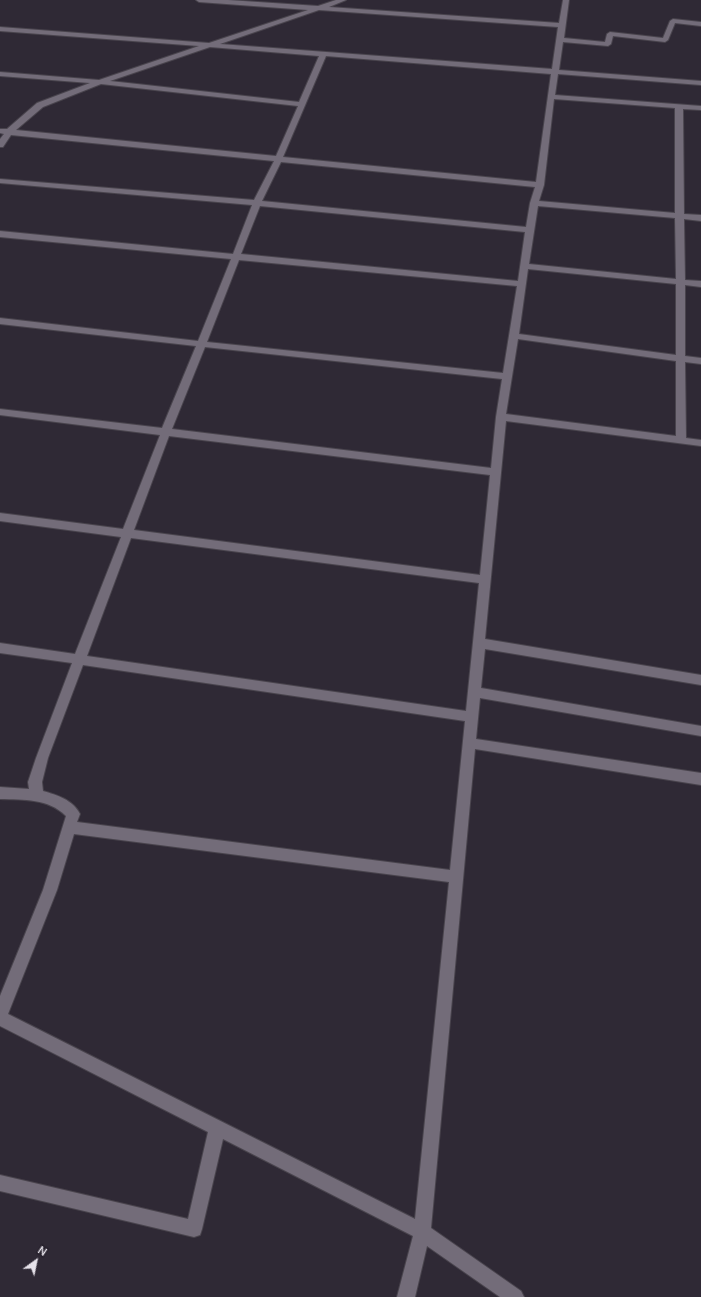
<!DOCTYPE html>
<html>
<head>
<meta charset="utf-8">
<style>
  body { margin:0 }
  #map { position:relative; width:701px; height:1297px; overflow:hidden; background:#2f2935; font-family:Manrope,sans-serif }
  canvas { display:block }
  .north { position:absolute; left:16px; top:1241px; width:40px; height:40px; -webkit-text-stroke:3px #251f2b; paint-order:stroke; rotate:33deg; font-size:11px; font-weight:700; line-height:16px; text-align:center; color:#e6e2ea }
  .north::after { content:''; display:block; margin:auto; width:14px; height:18px; background:#e6e2ea; clip-path:polygon(50% 0,100% 100%,50% 72%,0 100%) }
</style>
</head>
<body>
<div id="map">
<canvas width="701" height="1297"></canvas>
<div class="north">N</div>
</div>
<script>
const context = document.querySelector('canvas').getContext('2d');
context.lineJoin = 'round';
function strokePath(path, color, width, dash) {
  context.strokeStyle = color;
  context.lineWidth = width;
  context.lineCap = dash ? 'butt' : 'round';
  context.setLineDash(dash || []);
  context.stroke(path);
}
function fill(path, color) {
  context.fillStyle = color;
  context.fill(path, 'evenodd');
}
const minor = new Path2D(`
  M196 0H228L318 6 336 0H346L329 7 559 23 563 0H569L564 38 605 42 607 34 610 32 663 38 670 21 673 19 701 22V26L675 23 668 40 665 42 613 36 611 44 608 46 563 42 559 70 701 81V85L558 74 555 95 701 106V110L683 109 684 214 701 215V221L684 219 685 280 701 281V287L685 285V356L701 358V364L685 362 686 438 701 440V446L506 421 485 639 701 675V685L485 649 481 688 701 726V736L480 698 476 739 701 773V785L475 749 431 1228 521 1291 524 1297H500L427 1246 415 1297H397L413 1236 223 1139 202 1229 200 1235 194 1237 0 1191V1175L188 1219 208 1132 0 1026V996L43 890 66 816C48 798 24 800 0 799V787L29 789 28 782 36 758 72 663 0 653V643L75 654 121 537 0 521V513L123 529 160 435 0 415V409L162 428 196 346 0 324V318L198 341 231 259 0 237V231L233 254 252 205 0 183V179L254 200 274 161 11 135 3 147H0V139L4 134 0 133V129H7L37 103 90 83 0 76V72L99 80 199 46 0 31V27L209 43 308 10 199 2ZM319 10 558 27 552 69 220 44ZM210 47 319 56 299 102 110 81ZM326 56 551 74 536 182 283 157ZM101 84 298 106 276 156 16 130 43 107ZM554 99 675 108V213L539 201 544 185ZM281 162 535 187 530 203 526 227 262 201ZM260 206 525 232 518 281 241 254ZM538 206 675 218 676 279 529 264ZM239 260 517 286 503 373 207 342ZM528 269 676 284V355L519 334ZM518 339 676 361V436L506 414ZM205 347 502 379 496 417 491 468 172 429ZM169 436 490 475 480 575 134 530ZM131 538 479 583 466 711 87 656ZM83 665 465 721 450 870 77 822 80 814C73 800 57 795 43 791L42 782 48 758ZM74 834 449 882 415 1219 8 1014 57 890Z`);
strokePath(minor, '#49444d', 2);
fill(minor, '#736c79');
</script>
</body>
</html>
